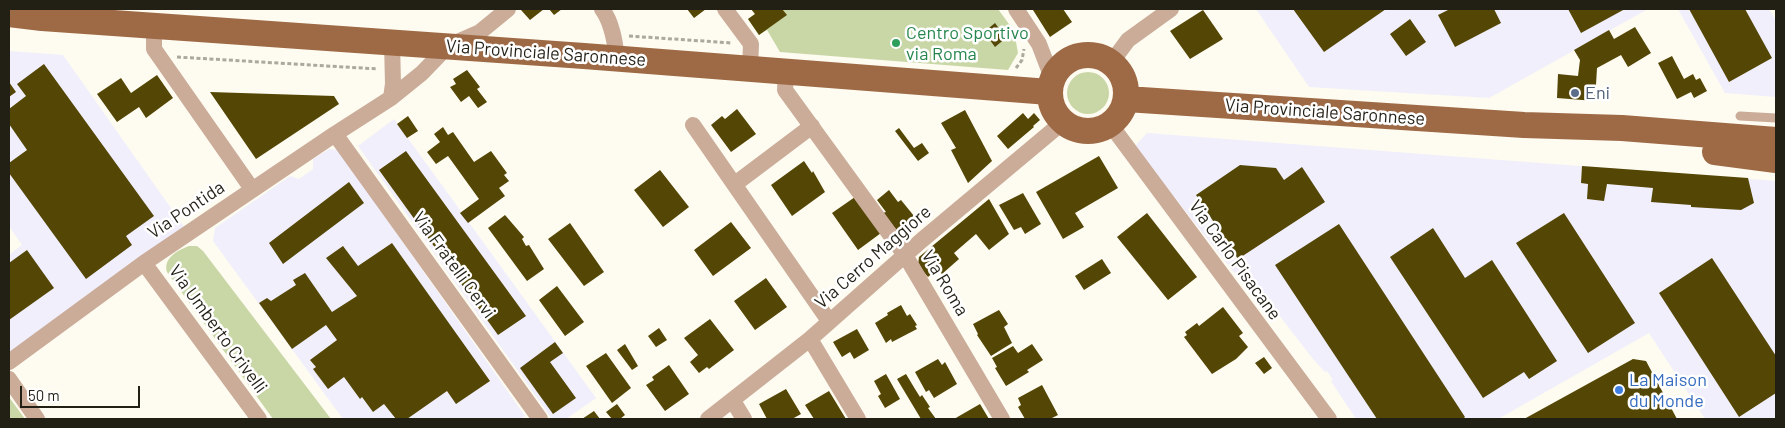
<!DOCTYPE html>
<html>
<head>
<meta charset="utf-8">
<style>
  body { margin:0 }
  #map { position:relative; width:1785px; height:428px; overflow:hidden; background:#fefbf0; font-family:Barlow,sans-serif }
  canvas { display:block }
  .frame { position:absolute; inset:0; border:10px solid #221f15; pointer-events:none }
  .scale { position:absolute; left:20px; top:386px; width:120px; height:22px; box-sizing:border-box; border:2px solid #221f15; border-top:0; padding-left:6px; font-size:15px; line-height:18px; white-space:nowrap; color:#221f15; -webkit-text-stroke:4px #fff; paint-order:stroke }
</style>
</head>
<body>
<div id="map">
<canvas width="1785" height="428"></canvas>
<div class="frame"></div>
<div class="scale">50 m</div>
</div>
<script>
const context = document.querySelector('canvas').getContext('2d');
context.lineJoin = 'round';
function fill(path, color) {
  context.fillStyle = color;
  context.fill(path, 'evenodd');
}
function strokePath(path, color, width, dash) {
  context.strokeStyle = color;
  context.lineWidth = width;
  context.lineCap = dash ? 'butt' : 'round';
  context.setLineDash(dash || []);
  context.stroke(path);
}
function label(font, color, halo, rows, align = 'center') {
  context.font = font + ' Barlow,sans-serif';
  context.lineWidth = 5;
  context.setLineDash([]);
  context.textBaseline = 'middle';
  context.strokeStyle = halo;
  context.fillStyle = color;
  for (const [text, x, y, turn = 0] of rows) {
    context.save();
    context.translate(x, y);
    context.rotate((+turn || 0) * Math.PI / 180);
    context.textAlign = isNaN(turn) ? turn : align;
    if (halo) context.strokeText(text, 0, 0);
    context.fillText(text, 0, 0);
    context.restore();
  }
}
fill(new Path2D(`
  M1256 9H1648L1489 98 1309 87Z
  M1678 9H1769L1776 21V97L1725 93Z
  M9 51 63 55 185 228 9 356V255L22 245 9 226Z
  M394 119 596 398 566 419H552L358 146Z
  M1147 133 1776 181V419H1705L1649 333 1498 419H1356L1331 381 1333 380 1327 371 1325 372 1313 359 1245 271 1237 276 1134 147Z
  M329 149 338 150 525 416 520 419H343L213 241 215 228 290 176 299 179 313 169V159Z`), '#f1effc');
fill(new Path2D(`
  M751 9H998L1014 31 1018 53 1008 70 780 52 767 30 759 35 748 19 755 14Z
  M1067 93a21 21 0 1 1 42 0a21 21 0 1 1-42 0Z
  M189 246H197L203 251 331 419H273L167 272C163 258 178 250 189 246Z
  M9 397 25 419H9Z`), '#c9d7a6');
fill(new Path2D(`
  M523 9H544L530 20 521 10Z
  M549 9H562L554 15Z
  M687 9H706L694 18Z
  M751 9H782L787 15 759 35 748 19 755 14Z
  M1035 9H1063L1072 22 1050 37 1033 10Z
  M1293 9H1386L1324 52Z
  M1450 9H1494L1501 23 1455 47 1438 15Z
  M1568 9H1625L1581 33Z
  M1689 9H1745L1772 58 1729 82Z
  M1203 10 1223 39 1190 59 1170 31Z
  M1410 19 1426 42 1406 56 1390 34Z
  M995 23 1006 38 995 47 984 32Z
  M1635 27 1651 53 1628 67 1621 55 1597 68 1595 101 1557 98 1558 74 1578 76 1580 60 1574 50 1609 30 1614 39Z
  M1672 56 1684 79 1693 74 1696 80 1700 78 1707 91 1694 98 1691 92 1677 99 1658 63Z
  M44 64 154 216 126 236 132 245 86 279 9 173V163L27 150 9 124V109L26 96 17 84Z
  M467 70 480 87 477 89 487 102 478 108 469 96 461 102 450 87 456 84 453 79Z
  M157 75 173 98 146 118 139 107 117 122 97 94 121 78 131 93Z
  M9 82 16 92 9 97Z
  M210 92 334 96 339 104 256 159Z
  M737 109 756 134 731 152 711 125 722 116 725 119Z
  M965 110 992 161 968 183 951 150 956 148 941 123Z
  M1023 113 1028 119 1034 113 1040 120 1033 126 1034 127 1008 149 997 136Z
  M408 116 418 131 407 138 397 124Z
  M443 127 448 135 453 132 474 162 491 151 507 173 504 175 509 181 499 188 505 196 468 223 460 213 479 199 448 156 436 164 427 152 440 142 434 134Z
  M899 128 914 148 922 143 929 153 918 161 895 131Z
  M406 151 526 316 498 335 379 170Z
  M1099 156 1118 188 1075 213 1084 227 1063 239 1036 192Z
  M804 161 812 173 813 171 825 192 792 216 771 185Z
  M1240 165 1276 168 1284 180 1302 167 1325 202 1238 259 1196 195Z
  M1582 166 1748 178 1754 203 1741 210 1691 207V205L1651 202 1653 188 1607 184 1604 201 1587 199 1588 184 1581 183Z
  M660 170 689 207 663 227 634 190Z
  M349 182 364 203 283 264 269 243Z
  M889 190 898 202 901 200 914 216 911 218 917 226 902 237 883 213 886 212 877 200Z
  M1023 193 1041 224 1025 234 1021 227 1014 230 999 205Z
  M855 197 881 233 858 250 832 213Z
  M989 199 1009 234 989 250 976 234 954 253 959 259 942 274 937 269 928 277 918 265 919 257Z
  M1147 213 1197 277 1168 300 1117 237Z
  M1564 213 1635 323 1588 353 1516 243Z
  M505 215 524 237 522 239 526 246 529 245 544 269 527 281 488 228Z
  M731 222 751 248 713 276 694 250Z
  M570 223 604 272 584 286 548 239Z
  M1339 224 1465 417 1463 419H1377L1275 265Z
  M1433 228 1465 278 1492 260 1557 361 1529 379 1524 372 1483 398 1390 257Z
  M392 243 490 381 456 404 447 391 407 419H396L384 404 373 412 362 397 360 399 344 377 328 389 313 369 316 367 310 360 337 340 326 325 292 349 259 303 267 298 271 301 296 285 293 280 305 273 332 312 357 296 326 258 343 246 358 266Z
  M27 250 54 288 9 320V263Z
  M1712 258 1776 356V393L1739 417 1659 293Z
  M1102 259 1111 273 1084 290 1075 276Z
  M766 278 787 307 755 330 734 301Z
  M557 286 584 322 565 336 539 300Z
  M901 305 907 316 910 314 917 325 915 326 917 329 892 342 891 339 886 343 875 323 888 315 887 313Z
  M1223 307 1243 333 1239 336 1248 347 1236 359 1212 374 1184 337 1187 335 1185 332 1197 323 1199 326Z
  M999 310 1008 324 1004 327 1012 343 991 356 977 335 978 334 973 324Z
  M710 319 734 350 709 369 707 367 699 373 690 362 698 355 684 338Z
  M659 328 667 340 656 347 648 336Z
  M857 329 869 350 854 359 850 352 842 357 833 342Z
  M555 342 563 353 550 362 576 398 553 414 520 368Z
  M625 344 638 366 632 370 617 350Z
  M1032 344 1043 360 1027 370 1029 372 1006 386 995 368 997 367 992 358 1013 346 1018 353Z
  M606 353 631 388 612 403 586 366Z
  M1264 357 1272 368 1264 374 1255 363Z
  M938 359 942 365 945 362 957 384 934 398 929 390 926 392 915 372Z
  M1633 359 1646 361 1677 419H1524Z
  M669 365 689 394 665 411 646 385 654 380 652 377Z
  M886 374 900 399 885 408 878 396 881 394 874 381Z
  M906 374 915 389 920 397 922 395 930 407 928 408 936 419H921L897 379Z
  M1042 385 1058 415 1050 419H1025L1018 407 1021 405 1018 398Z
  M786 389 801 414 792 419H767L759 404Z
  M829 391 846 419H814L805 405Z
  M617 404 625 415 620 419H612L606 412Z
  M980 404 989 419H954Z
  M594 411 600 419H582Z`), '#544605');
strokePath(new Path2D(`
  M629 36 732 43
  M177 57 378 69
  M1016 68 1022 60 1024 49`), '#aba89d', 3, [4, 2.5]);
strokePath(new Path2D(`
  M1740 116 1776 118`), '#caac99', 9);
strokePath(new Path2D(`
  M602 9C612 22 615 42 617 58
  M725 9 751 44 750 69
  M1016 9 1039 44 1052 78
  M154 25V49L252 189
  M1111 63 1128 40 1171 9
  M786 72 785 90 905 255 1002 419
  M391 98 393 84 392 42
  M1110 124 1329 419
  M693 125 829 321
  M335 134 540 419
  M735 184 812 126
  M144 263 259 419
  M810 339 858 419
  M9 362 144 263 335 134 391 98 422 73 448 46 480 32 508 9
  M9 379 37 419
  M733 401 744 419
  M708 419 810 339 922 240 1063 122`), '#caac99', 16);
strokePath(new Path2D(`
  M9 14 42 18 584 56 1049 92
  M1050 93a38 38 0 1 1 76 0a38 38 0 1 1-76 0Z
  M1126 99 1524 125 1622 128 1776 140
  M1715 152 1776 160`), '#9e6a46', 26);
for (const [x, y, r, color] of [
  [896,43,5,"#2e9e5b"],
  [1575,93,5,"#5c6f8a"],
  [1619,390,5,"#3f7fe0"]
]) {
  const dot = new Path2D();
  dot.arc(x, y, r, 0, 2 * Math.PI);
  context.fillStyle = color;
  context.fill(dot);
  strokePath(dot, '#fff', 2);
}
label('18px', '#27864d', '#fff', [
  ["Centro Sportivo",906,33],
  ["via Roma",906,54]
], 'left');
label('18px', '#221f15', '#fff', [
  ["Via Provinciale Saronnese",546,53,4],
  ["Via Provinciale Saronnese",1325,112,4],
  ["Via Pontida",186,210,-34],
  ["Via Cerro Maggiore",873,257,-41],
  ["Via Carlo Pisacane",1235,260,54],
  ["Via Fratelli Cervi",454,265,54],
  ["Via Roma",945,283,59],
  ["Via Umberto Crivelli",218,329,54]
]);
label('18px', '#4e5e75', '#fff', [
  ["Eni",1585,93]
], 'left');
label('18px', '#366cbe', '#fff', [
  ["La Maison",1629,380],
  ["du Monde",1629,401]
], 'left');
</script>
</body>
</html>
